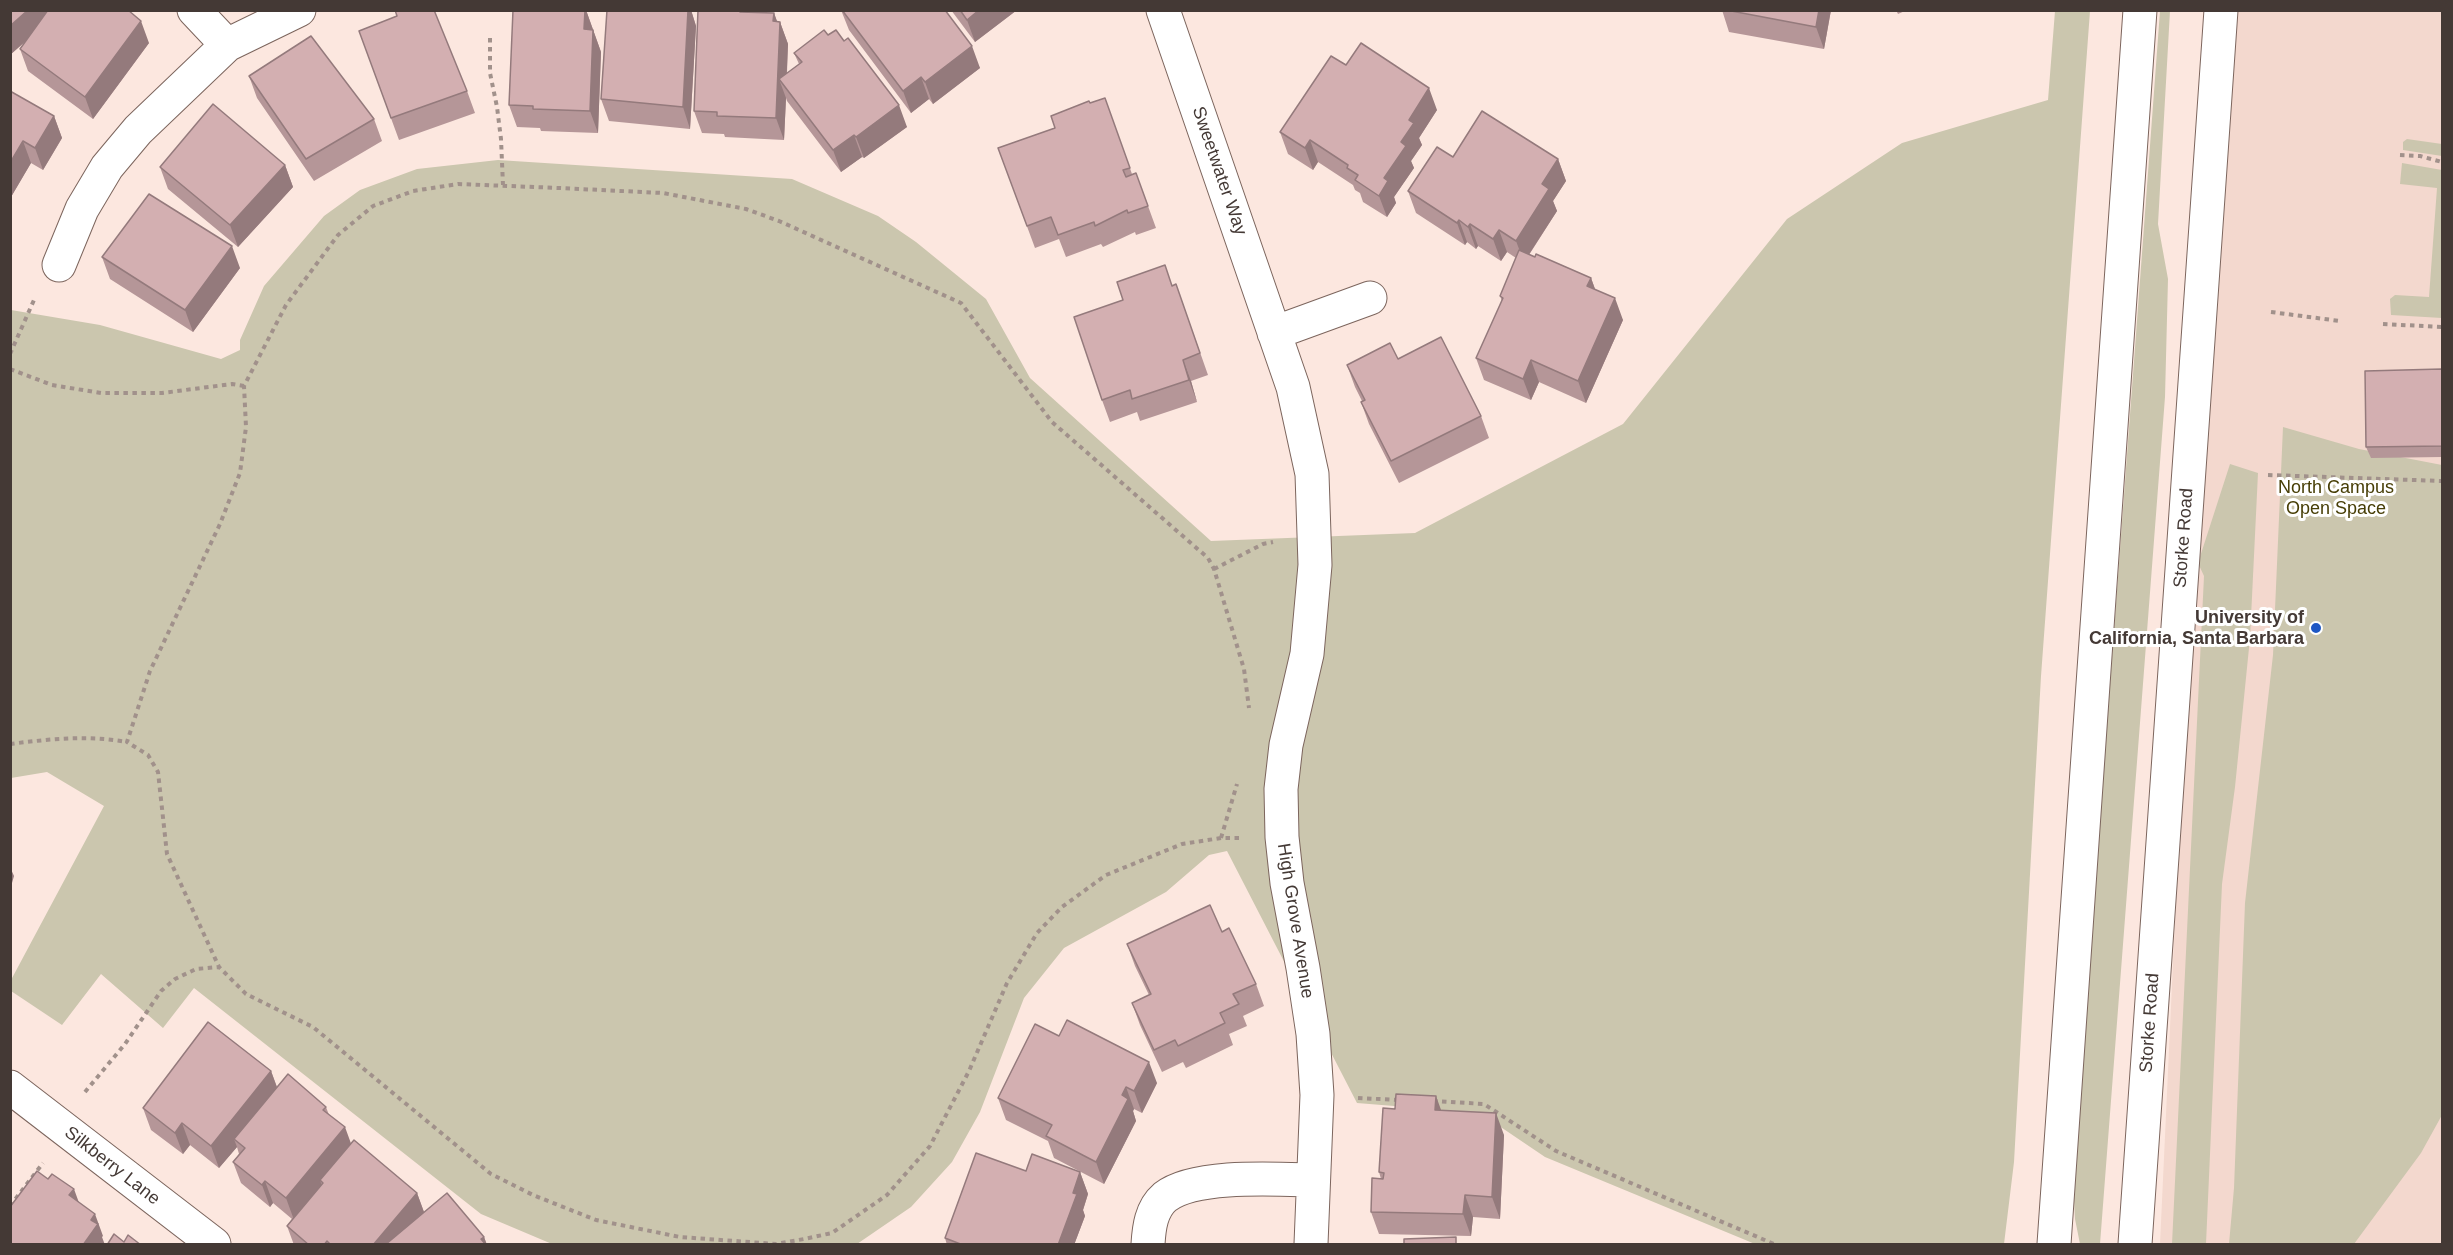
<!DOCTYPE html>
<html>
<head>
<meta charset="utf-8">
<style>
  body { margin:0 }
  #map { position:relative; width:2453px; height:1255px; overflow:hidden; background:#fce7df; font-family:Arial,sans-serif }
  canvas { display:block }
  .frame { position:absolute; inset:0; border:12px solid #443935; pointer-events:none }
</style>
</head>
<body>
<div id="map">
<canvas width="2453" height="1255"></canvas>
<div class="frame"></div>
</div>
<script>
const context = document.querySelector('canvas').getContext('2d');
context.lineJoin = 'round';
function fill(path, color) {
  context.fillStyle = color;
  context.fill(path, 'evenodd');
}
function strokePath(path, color, width, dash) {
  context.strokeStyle = color;
  context.lineWidth = width;
  context.lineCap = dash ? 'butt' : 'round';
  context.setLineDash(dash || []);
  context.stroke(path);
}
function label(font, color, halo, rows, align = 'center') {
  context.font = font + ' Arial,sans-serif';
  context.lineWidth = 6;
  context.setLineDash([]);
  context.textBaseline = 'middle';
  context.strokeStyle = halo;
  context.fillStyle = color;
  for (const [text, x, y, turn = 0] of rows) {
    context.save();
    context.translate(x, y);
    context.rotate((+turn || 0) * Math.PI / 180);
    context.textAlign = isNaN(turn) ? turn : align;
    if (halo) context.strokeText(text, 0, 0);
    context.fillText(text, 0, 0);
    context.restore();
  }
}
fill(new Path2D(`
  M2217 11H2442V1244H2160Z`), '#f3d8ce');
fill(new Path2D(`
  M2055 11H2090L2041 676 2014 1162 2004 1244H1755L1545 1157 1480 1113 1357 1103 1227 851 1209 855 1166 892 1064 948 1024 998 980 1112 952 1162 911 1207 857 1244H552L481 1214 194 988 163 1028 101 974 62 1025 11 991V980L104 806 47 772 11 778V310L100 325 221 359 240 350V340L264 286 324 216 360 190 417 169 498 160 792 179 878 216 916 242 986 299 1030 378 1211 541 1415 533 1623 424 1787 219 1902 143 2048 100Z
  M2160 11H2170L2158 224 2168 279 2165 397 2100 1244H2080L2075 1219 2073 1182Z
  M2407 139 2442 144V156L2403 150V142Z
  M2402 163 2442 170V318L2391 315 2390 299 2395 295 2429 297 2437 188 2400 184Z
  M2283 427 2359 449 2442 465V1115L2421 1153 2354 1244H2229L2234 1188 2245 903 2273 655Z
  M2230 464 2258 473 2250 638 2235 787 2222 884 2206 1244H2172L2204 576 2198 563Z`), '#cbc6ae');
const minor = new Path2D(`
  M194 10 227 45
  M1163 10 1293 387 1312 474 1315 565 1307 654 1286 745 1281 789 1282 837 1287 883 1303 968 1313 1034 1317 1095 1311 1244
  M59 265 82 209 107 167 138 130 227 45 299 10
  M1274 333 1370 298
  M10 1087 214 1244
  M1148 1244C1149 1228 1151 1209 1165 1197 1194 1174 1275 1179 1312 1180`);
const major = new Path2D(`
  M2054 1244 2140 10
  M2135 1244 2221 10`);
strokePath(minor, '#7c655d', 35);
strokePath(major, '#7c655d', 35);
strokePath(new Path2D(`
  M490 38V73L497 107 501 139 503 185
  M2400 155 2420 156 2442 162
  M2271 312 2340 321
  M2383 324 2442 327
  M10 354 34 300
  M10 369 52 385 101 393H162L232 384 244 386
  M2268 475 2442 481
  M1214 569 1263 544 1273 542
  M10 744C50 739 87 735 127 742
  M1221 838 1237 784
  M1239 838H1221L1182 844 1106 875 1062 907 1037 933 1007 983 969 1071 930 1146 887 1195 832 1233 804 1239 776 1244 680 1237 596 1220 533 1195 491 1174 313 1027 246 994 219 967 167 854 158 772 148 755 127 742 150 671 220 524 240 473 246 427 244 386 286 305 338 235 373 206 413 191 458 184 559 188 663 193 746 209 779 221 961 303 1052 422 1208 558 1214 569 1244 669 1249 708
  M85 1092 125 1044 161 991 175 979 196 969 219 967
  M1358 1098 1399 1100
  M1433 1101 1484 1104 1556 1151 1774 1244
  M10 1206 43 1163`), '#a1918b', 4, [4.5, 4.5]);
strokePath(minor, '#fff', 33);
strokePath(major, '#fff', 33);
fill(new Path2D(`
  M10 10 149 43 93 119 28 71 20 49 25 42 10 55Z
  M586 10 601 52 598 133 541 131 540 128 517 127 509 105Z
  M607 10H691L696 26 690 129 609 121 601 99Z
  M841 10H945L980 68 933 104 929 99 911 113 849 30Z
  M951 10H1017L975 42Z
  M1722 10H1831L1824 49 1729 32Z
  M1896 10H1907L1898 14Z
  M743 12 774 13 777 22H780L788 44 787 73 799 64 794 53 828 35 907 127 864 158 862 157 841 172 787 101 786 98 784 140 725 137 724 134 702 133 694 111Z
  M359 31 467 91 475 113 399 140Z
  M1346 65 1437 110 1419 138 1422 145 1411 161 1414 168 1394 197 1396 203 1387 217 1363 202 1360 193 1355 190 1353 185 1318 162 1313 170 1288 154 1280 132Z
  M249 76 374 119 382 141 314 181 257 98Z
  M10 91 54 116 62 138 43 170 31 163 11 197 10 196Z
  M1105 98 1132 174 1136 173 1156 228 1136 235 1135 232 1103 247 1101 244 1066 257 1059 239 1035 248 998 148 1055 128 1090 103Z
  M1453 157 1558 159 1566 181 1553 201 1557 211 1529 255 1591 278 1595 289 1623 320 1586 403 1539 382 1531 400 1484 380 1476 358 1502 301 1500 296 1516 258 1507 252 1501 261 1478 246 1476 249 1467 242 1465 245 1416 213 1408 191Z
  M285 165 293 187 238 247 168 189 160 167Z
  M102 257 240 268 193 332 110 279Z
  M1176 284 1208 375 1191 381 1197 402 1140 421 1137 412 1110 422 1102 400 1172 286Z
  M1347 365 1481 416 1489 438 1399 483 1369 424 1361 402 1362 401 1355 387Z
  M2442 369V457L2371 458 2366 447Z
  M1222 932 1256 984 1264 1006 1243 1016 1247 1026 1229 1034 1233 1045 1186 1068 1183 1062 1162 1072 1140 1025 1132 1003 1149 995 1135 966 1127 944Z
  M1059 1036 1157 1083 1142 1113 1134 1109 1133 1111 1136 1121 1104 1184 1054 1158 1048 1141 1006 1120 998 1098Z
  M271 1071 277 1087 326 1107 329 1115 351 1144 417 1193 424 1212 484 1237 487 1245H294L287 1226 292 1219 273 1203 270 1207 241 1183 233 1162 239 1154 237 1147 219 1168 190 1145 183 1154 151 1130 143 1108Z
  M1395 1109 1441 1110 1504 1135 1500 1219 1473 1217 1471 1236 1379 1234 1371 1212 1381 1179 1379 1172Z
  M1026 1171 1080 1172 1088 1194 1083 1210 1085 1216 1074 1245H947L945 1238Z`), '#b59698');
fill(new Path2D(`
  M28 10H60L10 55V26Z
  M585 10H586L601 52 598 133 590 111 584 29Z
  M688 10H691L696 26 690 129 683 107Z
  M979 10H1017L975 42 967 20Z
  M1819 10H1831L1824 49 1816 27Z
  M774 13 780 29V22L788 44 786 89 779 79 786 98 784 140 776 118 773 21Z
  M141 21 149 43 93 119 85 97Z
  M972 46 980 68 933 104 925 82Z
  M921 77 929 99 911 113 903 91Z
  M1429 88 1437 110 1419 138 1422 145 1411 161 1414 168 1394 197 1396 203 1387 217 1379 196 1384 178 1409 120Z
  M899 105 907 127 864 158 856 137Z
  M54 116 62 138 43 170 35 148Z
  M854 135 862 157 841 172 833 150Z
  M1310 140 1318 162 1313 170 1305 148Z
  M23 141 31 163 11 197 10 194V163Z
  M1558 159 1566 181 1553 201 1557 211 1524 262 1516 241 1542 184Z
  M285 165 293 187 238 247 230 225Z
  M1459 220 1467 242 1465 245 1457 223Z
  M1470 224 1478 246 1476 249 1468 227Z
  M1499 230 1507 252 1501 261 1493 239Z
  M232 246 240 268 193 332 185 310Z
  M1591 278 1599 300 1587 286Z
  M1615 298 1623 320 1586 403 1578 381Z
  M1183 360 1191 381 1197 402 1189 380Z
  M1531 360 1539 382 1531 400 1523 379Z
  M10 867 14 876 10 890Z
  M1149 1062 1157 1083 1142 1113 1134 1091Z
  M271 1071 279 1093 234 1139 237 1147 219 1168 211 1146Z
  M1126 1087 1134 1109 1133 1111 1136 1121 1104 1184 1096 1162 1122 1095Z
  M1436 1096 1444 1118 1435 1110Z
  M1496 1113 1504 1135 1500 1219 1492 1197Z
  M182 1123 190 1145 183 1154 175 1133Z
  M345 1127 353 1149 323 1183 320 1180 322 1186 294 1220 286 1198Z
  M1080 1172 1088 1194 1083 1210 1085 1216 1074 1245H1058L1073 1193Z
  M265 1181 273 1203 270 1207 262 1185Z
  M74 1189 82 1211 69 1195Z
  M417 1193 425 1215 400 1245H373Z
  M1465 1195 1473 1217 1471 1236 1463 1214Z
  M95 1214 103 1236 102 1237 105 1245H83L91 1220Z
  M484 1237 487 1245H483L481 1239Z`), '#947a7c');
const building = new Path2D(`
  M10 10H28L10 26Z
  M48 10H128L141 21 85 97 20 49Z
  M395 10H434L467 91 391 118 359 31 397 16Z
  M513 10H585L584 29 593 30 590 111 533 109V106L509 105Z
  M607 10H688L683 107 601 99Z
  M698 10H741L740 12 774 13 773 21 780 22 776 118 717 116V112L694 111Z
  M842 10H945L972 46 925 82 921 77 903 91Z
  M960 10H979L967 20Z
  M1726 10H1819L1816 27Z
  M824 30 828 35 836 30 844 41 848 38 899 105 856 137 854 135 833 150 779 79 802 62 794 53Z
  M311 36 374 119 306 159 249 76Z
  M1361 43 1429 88 1409 120 1414 123 1401 142 1406 146 1384 178 1388 181 1379 196 1355 180 1358 175 1347 168 1348 165 1310 140 1305 148 1280 132 1331 56 1346 65Z
  M10 91 54 116 35 148 23 141 10 163Z
  M1105 98 1130 168 1123 170 1126 177 1136 173 1148 206 1128 213 1127 210 1095 226 1094 222 1058 235 1051 217 1027 226 998 148 1055 128 1051 116 1089 101 1090 103Z
  M213 104 285 165 230 225 160 167Z
  M1482 111 1558 159 1542 184 1549 189 1516 241 1499 230 1493 239 1470 224 1468 227 1459 220 1457 223 1408 191 1437 147 1453 157Z
  M149 194 232 246 185 310 102 257Z
  M1519 250 1535 257 1536 254 1591 278 1587 286 1615 298 1578 381 1531 360 1523 379 1476 358 1503 298 1500 296Z
  M1165 265 1172 286 1176 284 1200 353 1183 360 1189 380 1132 399 1130 390 1102 400 1074 317 1123 300 1117 282Z
  M1441 337 1481 416 1391 461 1361 402 1365 400 1347 365 1390 343 1398 359Z
  M2442 369V446L2366 447 2365 371Z
  M1210 905 1222 932 1229 928 1256 984 1233 994 1239 1004 1220 1013 1225 1023 1178 1046 1175 1040 1154 1050 1132 1003 1151 994 1127 944Z
  M1067 1020 1149 1062 1134 1091 1126 1087 1122 1095 1128 1099 1096 1162 1046 1136 1052 1125 998 1098 1035 1024 1059 1036Z
  M208 1022 271 1071 211 1146 182 1123 175 1133 143 1108Z
  M288 1074 326 1107 323 1110 345 1127 286 1198 265 1181 262 1185 233 1162 245 1148 234 1139Z
  M1396 1094 1436 1096 1435 1110 1496 1113 1492 1197 1465 1195 1463 1214 1371 1212 1372 1178 1383 1179 1384 1173 1379 1172 1383 1108 1395 1109Z
  M354 1140 417 1193 373 1245H331L327 1241 324 1245H309L287 1226 323 1183 320 1180Z
  M976 1153 1026 1171 1032 1154 1080 1172 1073 1193 1077 1194 1058 1245H963L945 1238Z
  M37 1171 48 1179 52 1174 74 1189 69 1195 95 1214 91 1220 98 1224 83 1245H10V1207Z
  M447 1193 484 1237 481 1239 486 1245H385Z
  M114 1234 124 1242 128 1235 141 1245H107Z
  M1456 1237V1245H1404V1239Z`);
fill(building, '#d3afb1');
strokePath(building, '#947a7c', 1.5);
for (const [x, y, r, color] of [
  [2316,628,6,"#1e57c4"]
]) {
  const dot = new Path2D();
  dot.arc(x, y, r, 0, 2 * Math.PI);
  context.fillStyle = color;
  context.fill(dot);
  strokePath(dot, '#fff', 2);
}
label('18px', '#443935', '#fff', [
  ["Sweetwater Way",1219,171,71],
  ["Storke Road",2184,538,-86],
  ["High Grove Avenue",1295,921,81],
  ["Storke Road",2150,1023,-86],
  ["Silkberry Lane",112,1166,38]
]);
label('18px', '#473e06', '#fff', [
  ["North Campus",2336,488],
  ["Open Space",2336,509]
]);
label('bold 18px', '#443935', '#fff', [
  ["University of",2304,618],
  ["California, Santa Barbara",2304,639]
], 'right');
</script>
</body>
</html>
